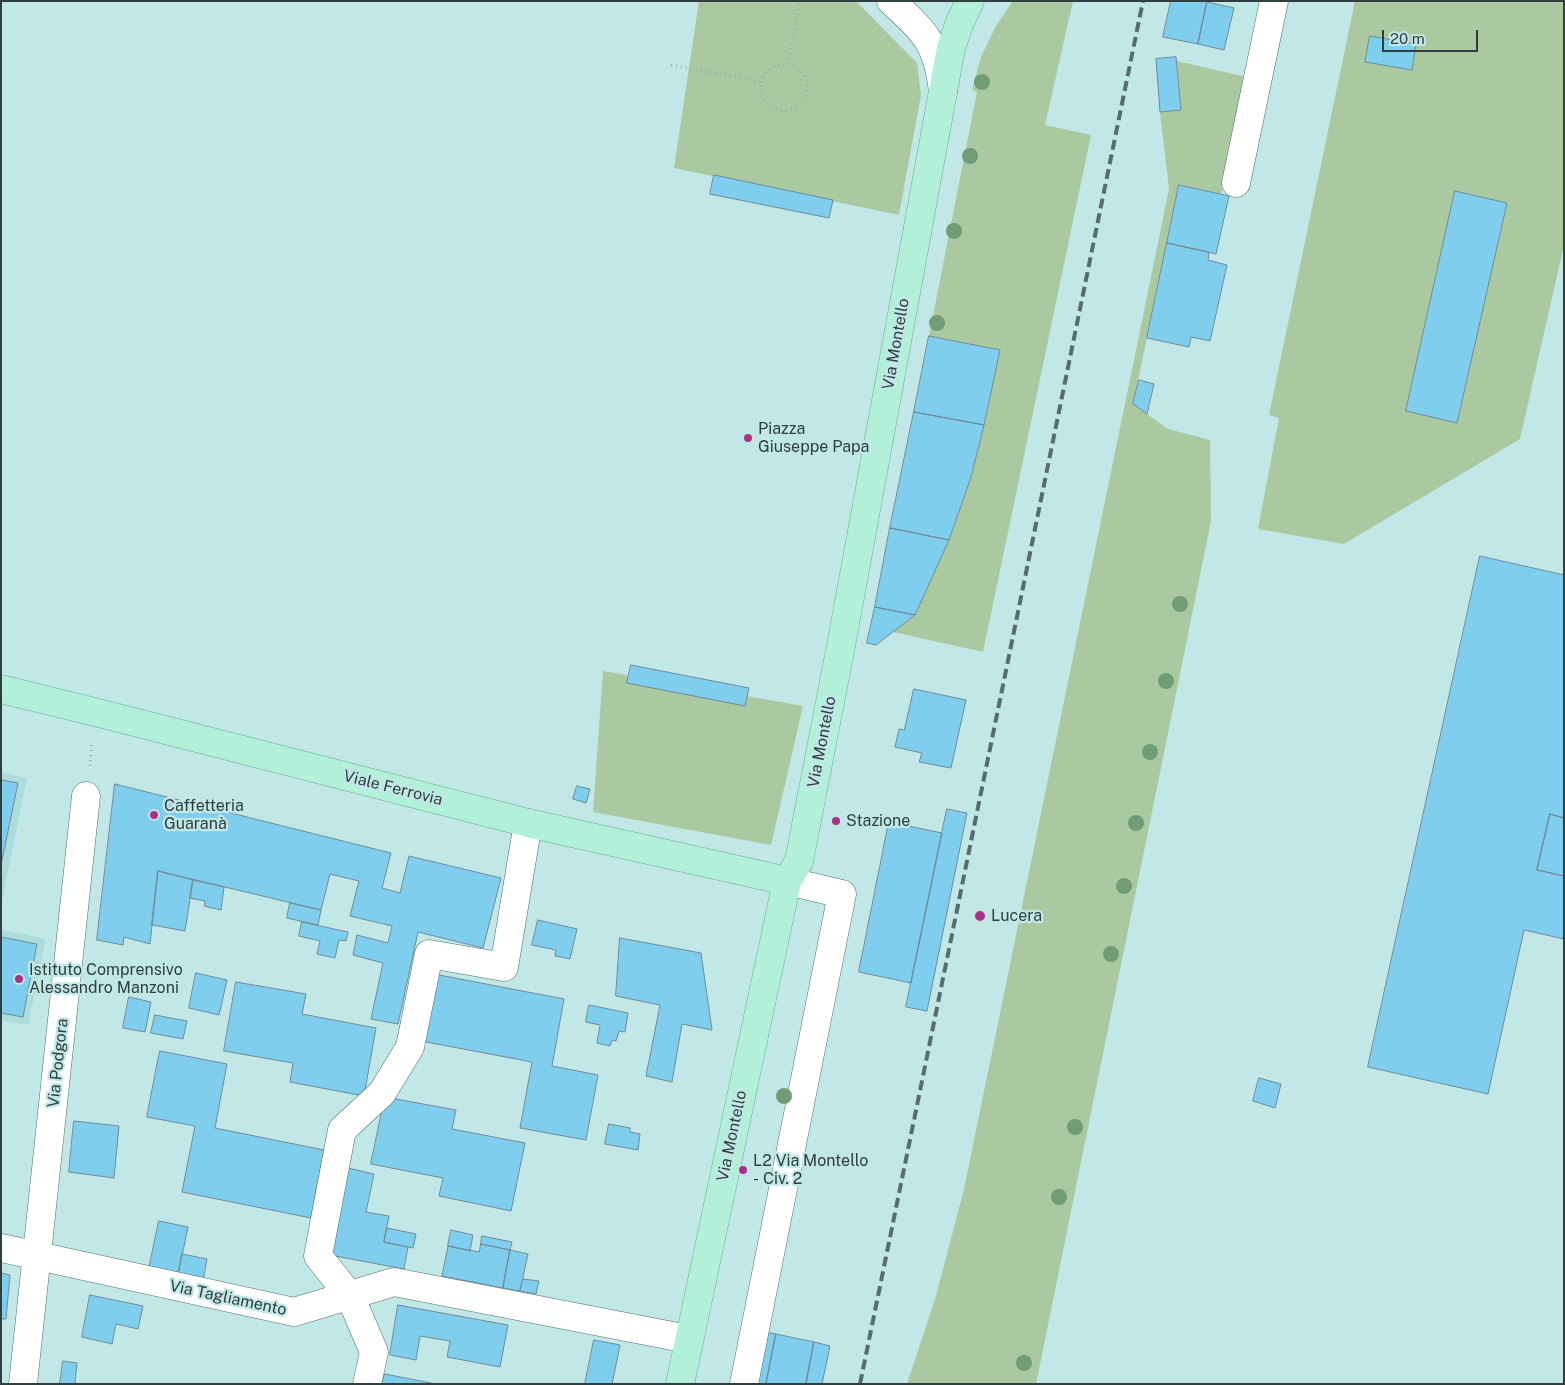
<!DOCTYPE html>
<html>
<head>
<meta charset="utf-8">
<style>
  body { margin:0 }
  #map { position:relative; width:1565px; height:1385px; overflow:hidden; background:#c2e7e7; font-family:"Public Sans",sans-serif }
  canvas { display:block }
  .frame { position:absolute; inset:0; border:2px solid #2f3e3e; pointer-events:none }
  .scale { position:absolute; left:1382px; top:30px; width:96px; height:22px; box-sizing:border-box; border:2px solid #2f3e3e; border-top:0; padding-left:6px; font-size:15px; line-height:18px; white-space:nowrap; color:#2f3e3e; -webkit-text-stroke:4px #c2e7e7; paint-order:stroke }
</style>
</head>
<body>
<div id="map">
<canvas width="1565" height="1385"></canvas>
<div class="frame"></div>
<div class="scale">20 m</div>
</div>
<script>
const context = document.querySelector('canvas').getContext('2d');
context.lineJoin = 'round';
function fill(path, color) {
  context.fillStyle = color;
  context.fill(path, 'evenodd');
}
function strokePath(path, color, width, dash) {
  context.strokeStyle = color;
  context.lineWidth = width;
  context.lineCap = dash ? 'butt' : 'round';
  context.setLineDash(dash || []);
  context.stroke(path);
}
function label(font, color, halo, rows, align = 'center') {
  context.font = font + ' "Public Sans",sans-serif';
  context.lineWidth = 4.5;
  context.setLineDash([]);
  context.textBaseline = 'middle';
  context.strokeStyle = halo;
  context.fillStyle = color;
  for (const [text, x, y, turn = 0] of rows) {
    context.save();
    context.translate(x, y);
    context.rotate((+turn || 0) * Math.PI / 180);
    context.textAlign = isNaN(turn) ? turn : align;
    if (halo) context.strokeText(text, 0, 0);
    context.fillText(text, 0, 0);
    context.restore();
  }
}
fill(new Path2D(`
  M1 772 27 778 2 900 1 899Z
  M1 930 46 939 28 1025 1 1020Z`), '#addcdc');
fill(new Path2D(`
  M699 1H856L917 63 921 95 899 215 674 168Z
  M1013 1H1073L1045 125 1091 135 983 652 893 632 915 615 949 540 971 477 1000 350 929 336 977 92 972 90 981 57 996 26Z
  M1355 1H1564V245L1520 439 1344 544 1258 529 1279 418 1269 415Z
  M1177 61 1246 77 1221 194 1179 185 1133 404 1168 429 1210 440 1211 521 1036 1384H907L936 1296 964 1189 1169 189 1160 112 1181 110Z
  M603 671 803 706 771 845 593 812Z`), '#aac9a1');
const building = new Path2D(`
  M1171 1H1207L1198 44 1163 37Z
  M1207 2 1234 8 1224 50 1198 44Z
  M1370 36 1416 44 1412 70 1365 62Z
  M1176 57 1181 110 1160 112 1156 59Z
  M714 175 833 200 829 218 710 194Z
  M1179 185 1229 196 1216 254 1167 243Z
  M1455 191 1507 203 1457 423 1406 411Z
  M1167 243 1209 252 1208 260 1227 265 1210 341 1191 337 1189 347 1147 338Z
  M929 336 1000 350 984 425 914 412Z
  M1139 380 1154 384 1147 414 1133 404Z
  M914 412 984 425 971 477 949 540 890 528Z
  M890 528 949 540 915 615 875 607Z
  M1480 556 1564 575V818L1550 814 1537 870 1564 876V939L1524 930 1488 1094 1368 1067Z
  M875 607 915 615 876 645 867 643Z
  M631 665 749 688 745 706 627 683Z
  M914 689 966 700 951 768 919 762 922 753 895 747 899 729 904 730Z
  M1 780 18 783 1 865Z
  M115 784 391 853 382 888 400 893 409 856 501 878 483 948 418 932 398 1024 371 1019 383 963 353 955 357 935 388 943 392 926 350 916 359 881 330 874 321 910 158 871 150 944 124 937 123 945 97 940Z
  M577 786 590 789 586 803 573 799Z
  M947 809 967 813 927 1011 906 1007Z
  M1550 814 1564 818V876L1537 870Z
  M889 822 942 833 911 983 859 972Z
  M158 871 193 880 185 931 152 925Z
  M193 880 224 887 221 910 204 906 205 901 190 898Z
  M290 903 321 910 318 925 287 918Z
  M538 920 577 929 570 959 555 956 556 950 532 945Z
  M302 922 348 932 346 941 339 940 335 958 317 954 320 941 299 936Z
  M1 937 37 944 23 1017 1 1013Z
  M620 938 701 953 712 1030 682 1024 672 1082 646 1076 660 1005 616 996Z
  M196 973 227 980 219 1015 189 1008Z
  M434 974 564 999 552 1066 598 1075 586 1140 520 1128 532 1062 421 1041Z
  M236 982 306 994 302 1014 376 1028 364 1096 290 1082 293 1063 224 1051Z
  M129 997 151 1002 145 1032 123 1028Z
  M589 1005 628 1013 625 1032 619 1031 616 1041 612 1040 610 1046 597 1043 600 1025 586 1022Z
  M155 1015 187 1021 183 1039 151 1033Z
  M160 1051 227 1064 215 1128 324 1150 311 1218 182 1192 195 1126 147 1117Z
  M1259 1078 1281 1084 1275 1108 1253 1101Z
  M385 1097 456 1110 452 1129 525 1143 511 1211 439 1196 443 1178 371 1164Z
  M74 1121 119 1126 114 1178 69 1172Z
  M609 1124 630 1128V1132L640 1134 638 1150 605 1144Z
  M348 1168 374 1174 366 1212 389 1216 384 1242 408 1247 404 1269 330 1255Z
  M159 1221 188 1227 178 1275 149 1269Z
  M387 1228 416 1234 413 1248 384 1242Z
  M451 1230 473 1235 470 1251 448 1246Z
  M482 1236 512 1242 510 1250 481 1244Z
  M481 1244 510 1250 503 1288 442 1276 448 1246 479 1252Z
  M510 1250 528 1254 520 1291 503 1288Z
  M182 1254 207 1259 203 1281 178 1275Z
  M1 1273 10 1275 6 1319H1Z
  M523 1279 539 1281 536 1294 520 1291Z
  M90 1295 143 1306 138 1329 116 1324 112 1344 82 1337Z
  M398 1305 508 1325 500 1367 447 1357 450 1341 420 1336 416 1360 390 1355Z
  M759 1331 776 1334 766 1384H748Z
  M776 1334 814 1342 806 1384H766Z
  M594 1340 620 1345 612 1384H585Z
  M814 1342 830 1346 822 1384H806Z
  M63 1361 77 1363 75 1384H60Z
  M385 1374 436 1384H382Z`);
fill(building, '#80ceee');
strokePath(building, '#6e8b98', 1);
const minor = new Path2D(`
  M891 1C925 32 938 44 943 92
  M1236 183 1274 1
  M1 1248 294 1312 394 1282 688 1339
  M23 1384 86 796
  M367 1384 374 1352 350 1296 318 1256 342 1130 382 1093 410 1047 429 954 504 967 528 823
  M744 1384 842 894 787 881`);
const major = new Path2D(`
  M1 689 95 712 528 823 787 881
  M680 1384 787 881 799 861 840 651 951 48 960 22 970 1`);
strokePath(minor, '#4d6e6f', 29);
strokePath(major, '#63ab92', 29);
strokePath(new Path2D(`
  M788 64 800 1
  M761 87a23 23 0 1 1 46 0a23 23 0 1 1-46 0Z
  M671 65 761 82
  M90 766 92 742`), '#93b1b1', 3, [1, 4]);
strokePath(minor, '#fff', 28);
strokePath(major, '#b2f0d9', 28);
strokePath(new Path2D(`
  M860 1384 1143 1`), '#576c6c', 4, [10, 5]);
context.fillStyle = '#709d75';
for (const [x, y] of [
  [982,82],
  [970,156],
  [954,231],
  [937,323],
  [1180,604],
  [1166,681],
  [1150,752],
  [1136,823],
  [1124,886],
  [1111,954],
  [784,1096],
  [1075,1127],
  [1059,1197],
  [1024,1363]
]) {
  context.beginPath();
  context.arc(x, y, 8, 0, 2 * Math.PI);
  context.fill();
}
for (const [x, y, r, color] of [
  [748,438,5,"#ac3083"],
  [154,815,5,"#ac3083"],
  [836,821,5,"#ac3083"],
  [980,916,6,"#ac3083"],
  [19,979,5,"#ac3083"],
  [743,1170,5,"#ac3083"]
]) {
  const dot = new Path2D();
  dot.arc(x, y, r, 0, 2 * Math.PI);
  context.fillStyle = color;
  context.fill(dot);
  strokePath(dot, '#c2e7e7', 2);
}
label('16px', '#2f3e3e', '#c2e7e7', [
  ["Via Montello",896,344,-80],
  ["Via Montello",822,742,-79],
  ["Viale Ferrovia",393,788,14],
  ["Via Podgora",58,1063,-84],
  ["Via Montello",732,1136,-78],
  ["Via Tagliamento",228,1298,12]
]);
label('16px', '#2f3e3e', '#c2e7e7', [
  ["Piazza",758,429],
  ["Giuseppe Papa",758,447],
  ["Caffetteria",164,806],
  ["Guaranà",164,824],
  ["Stazione",846,821],
  ["Lucera",991,916],
  ["Istituto Comprensivo",29,970],
  ["Alessandro Manzoni",29,988],
  ["L2 Via Montello",753,1161],
  ["- Civ. 2",753,1179]
], 'left');
</script>
</body>
</html>
